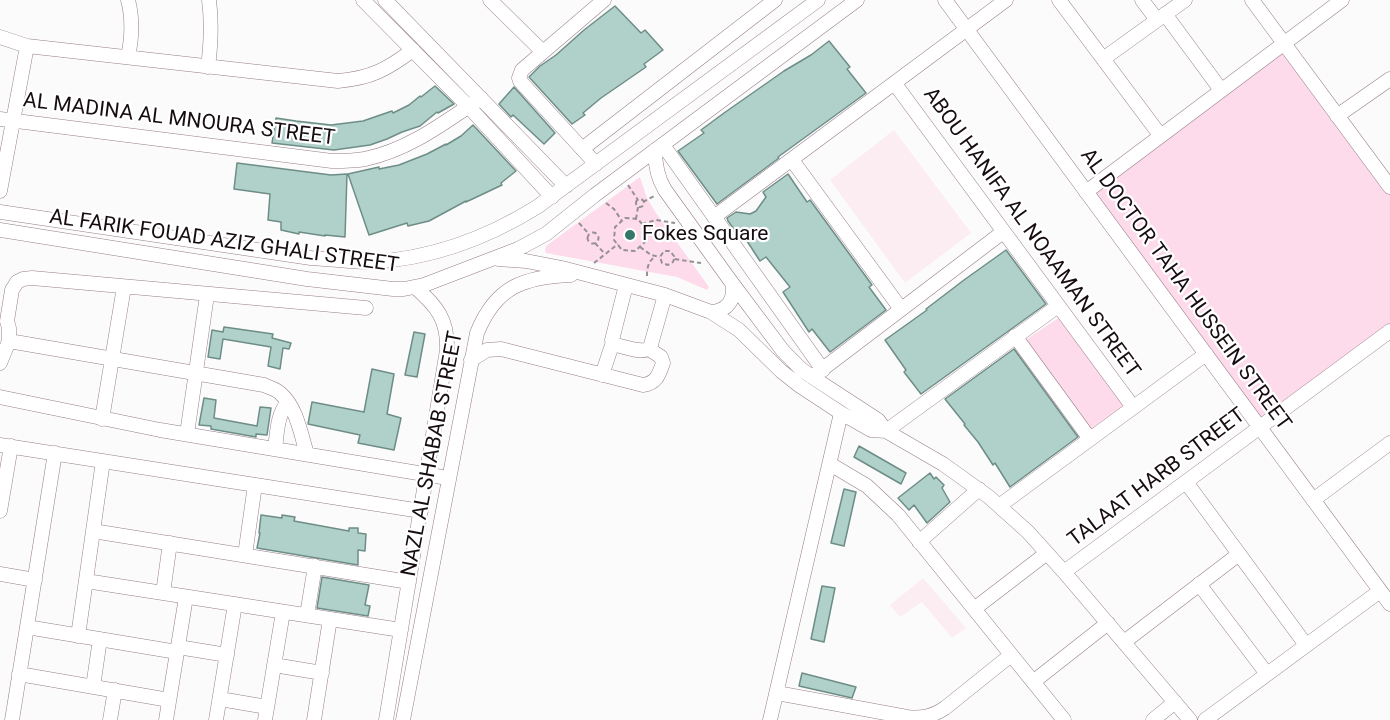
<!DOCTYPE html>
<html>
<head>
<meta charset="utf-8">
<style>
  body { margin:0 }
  canvas { display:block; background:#fbfbfb }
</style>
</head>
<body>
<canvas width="1390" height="720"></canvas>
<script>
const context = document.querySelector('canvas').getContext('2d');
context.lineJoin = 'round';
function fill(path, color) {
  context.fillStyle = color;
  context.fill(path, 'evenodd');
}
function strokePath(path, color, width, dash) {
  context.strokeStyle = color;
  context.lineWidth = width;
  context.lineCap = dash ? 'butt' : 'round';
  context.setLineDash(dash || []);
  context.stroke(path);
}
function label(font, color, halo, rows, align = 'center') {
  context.font = font + ' Roboto,sans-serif';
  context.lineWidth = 4.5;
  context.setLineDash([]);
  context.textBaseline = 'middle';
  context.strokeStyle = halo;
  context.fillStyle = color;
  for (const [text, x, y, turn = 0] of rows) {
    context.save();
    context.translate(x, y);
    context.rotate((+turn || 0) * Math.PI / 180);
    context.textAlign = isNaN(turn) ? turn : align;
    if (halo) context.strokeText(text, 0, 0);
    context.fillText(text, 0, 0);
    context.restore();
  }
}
fill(new Path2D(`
  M894 130 971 233 905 283 830 180Z
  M923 578 966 628 952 638 922 602 900 617 890 605Z`), '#fcedf3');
fill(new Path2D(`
  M1284 43 1390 187V331L1260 427 1086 192Z
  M640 177 647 198 656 213 709 287 707 290 677 277 546 253 545 250 546 246Z
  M1063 315 1127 403 1088 431 1024 341Z`), '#fedbea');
const building = new Path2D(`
  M615 6 641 33 645 30 663 50 644 64 646 67 601 98 583 113 585 115 572 124 529 77 540 66 556 55 584 30Z
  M829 41 850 67 847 69 866 93 778 157 779 158 717 204 678 151 704 133 701 130 724 113 784 71 811 55Z
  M435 86 454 104 438 113 437 112 420 126 402 132 387 139 370 145 334 150 272 143 276 118 296 121 331 125 363 121 392 111 393 113 409 105 420 96 421 97Z
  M514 87 555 133 544 144 513 115 511 117 499 104Z
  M473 125 516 171 501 183 502 185 466 202V201L429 221 408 226 407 223 369 235 348 174 379 167V169L399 165 427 154 446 144V145L461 136Z
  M237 163 331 175 347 174 345 237 325 235V236L299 232V234L281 230V222L268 220 270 194 234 189Z
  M788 174 807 202 810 200 872 285 869 287 886 310 830 352 812 329 809 332 783 292 790 287 766 257 760 261 745 238 742 240 728 221 727 218 736 212 750 214 756 211 766 197 763 192Z
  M1006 250 1046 304 921 394 904 372 906 370 885 340 927 310 926 309 964 280Z
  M224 327 273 334 272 338 291 343 289 349 283 348 280 369 268 366 271 347 223 339 220 359 208 357 212 330 223 332Z
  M414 332 425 334 417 377 405 375Z
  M1014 349 1078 437 1010 487 995 463 993 465 978 442 964 425 965 424 945 399Z
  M372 369 394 374 387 414 401 418 394 450 358 443 360 435 308 424 312 402 364 412Z
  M204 398 216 400 214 418 257 426 260 407 271 408 267 435 256 434V437L211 429V426L199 425Z
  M859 446 906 473 901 484 854 457Z
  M930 473 934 479 936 477 944 485 942 488 950 502 927 523 914 505 909 510 898 498Z
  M844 489 856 492 844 546 831 543Z
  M261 515 282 518V515L295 517 294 521 349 531V528H358V533L366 534 365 551 358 550V565L257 548 260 533H259Z
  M322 577 369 585 365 605 370 606 368 616 317 608Z
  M822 586 835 588 824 642 811 639Z
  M802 673 856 687 852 698 799 686Z`);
fill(building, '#b0d1ca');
strokePath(building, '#6e8d86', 1.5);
const minor = new Path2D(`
  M128 0C133 19 132 38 128 57
  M363 0 468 106 552 197
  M385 0 566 186
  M490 0 543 52
  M945 0 1390 604
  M1059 0 1160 135
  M1142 0 1157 20
  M1252 0 1390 187
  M1165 14 1221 90
  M0 37 27 46 338 81C371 78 386 70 413 50
  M1103 59 1185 0
  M208 67C211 44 212 23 209 0
  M895 84 1133 407
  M1337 116 1390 79
  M0 119 332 161C343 161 354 161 365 159 409 150 445 122 481 98
  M663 145 823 370
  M582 149 775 0
  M655 150C655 165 657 177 665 190L732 283 783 351 801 369 812 377 878 420 886 431
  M792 160 901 309
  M596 164 520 81 519 78 522 70 604 0
  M0 191 27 46
  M1086 192 1342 0
  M0 212 311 258C331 259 351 262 371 262 430 259 487 238 537 207L818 0
  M714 217 1006 0
  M0 230 307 279 393 289H404L424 285 518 249 546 234 595 195 857 0
  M498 259 526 261 562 268 665 295 711 312 739 330 781 371 800 386 841 413 871 430 886 431 943 464 989 497 1028 532 1064 572 1190 720
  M626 285 612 340 614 343 616 345C626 347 642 354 650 348L665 295
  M711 312C727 311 736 300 732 283
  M1015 336 1090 439
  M9 341 264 385C270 388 277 389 281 394 297 408 301 435 307 454
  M471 360 487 350 501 349 643 385C657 383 659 374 663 363L661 357 649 349
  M0 363 9 341V328L7 321 12 290 17 282 23 279 32 278 366 308
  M816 374 1003 232
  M602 375 613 342
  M0 397 160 430 448 478
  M102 419 124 287
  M886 431 1058 306
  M187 434 207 295
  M0 445 421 511
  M275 449C277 434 277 414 288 402
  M830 464 867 486 898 515 1064 720
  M1186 482 1306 645
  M1313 500 1390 443
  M999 506 1206 354
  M0 511 11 446
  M93 531 409 582
  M919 542 979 489
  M245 555 255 485
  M1064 572 1390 331
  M0 574 35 580
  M86 581 401 630
  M1199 584 1267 674
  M163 593 170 543
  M974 609 1047 553
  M307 615 315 566
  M27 627 177 652
  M78 636 103 461
  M1124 642 1239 554
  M178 647 227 655
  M274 665 322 673
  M19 674 169 700
  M1033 682 1108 623
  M93 687 100 639
  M777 693 907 717C922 719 933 716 945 708L1011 655
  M220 699 267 707
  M12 720 55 453
  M110 720 115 690
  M166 720 186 597
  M216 720 235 604
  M265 720 283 612
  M314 720 330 619
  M386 720 447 350C448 320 437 306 415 287
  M403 720 477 333C496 286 524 277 571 275
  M770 720 841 413
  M1153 720 1175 702
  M1205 720 1380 591`);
strokePath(minor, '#987d89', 15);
strokePath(new Path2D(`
  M628 185 638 200
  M636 203a4 4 0 1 1 8 0a4 4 0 1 1-8 0Z
  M643 202 654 196
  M606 203 614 209 622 221
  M625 218 638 219 647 230 645 242 635 251 622 250 614 240 615 227Z
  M636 219 638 207
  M579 223 589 234
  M642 224 656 220 675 223
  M587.5 238a5.5 5.5 0 1 1 11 0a5.5 5.5 0 1 1-11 0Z
  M595 243 605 254
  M640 247 651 255 660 257
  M674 259 673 262 668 265 662 263 660 257 664 251H670L674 256V259L701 263
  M594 263 618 244
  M647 276C647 268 648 261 656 256`), '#959092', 2, [4.5, 3]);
strokePath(minor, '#fff', 14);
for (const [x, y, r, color] of [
  [630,235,6,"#34786c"]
]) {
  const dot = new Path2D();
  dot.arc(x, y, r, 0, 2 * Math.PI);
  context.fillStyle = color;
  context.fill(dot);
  strokePath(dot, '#fff', 2);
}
label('21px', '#160c11', '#fff', [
  ["AL MADINA AL MNOURA STREET",179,120,7],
  ["ABOU HANIFA AL NOAAMAN STREET",1031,233,54],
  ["AL FARIK FOUAD AZIZ GHALI STREET",224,242,8],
  ["AL DOCTOR TAHA HUSSEIN STREET",1185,290,54],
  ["NAZL AL SHABAB STREET",433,454,-79],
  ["TALAAT HARB STREET",1157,478,-37]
]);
label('21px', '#160c11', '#fff', [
  ["Fokes Square",642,235]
], 'left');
</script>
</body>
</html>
